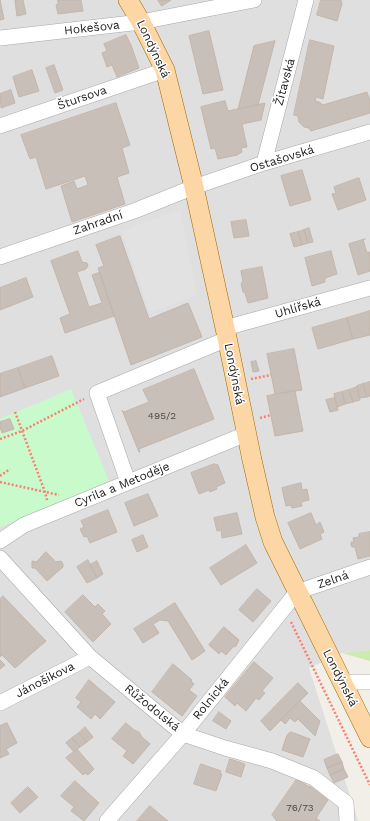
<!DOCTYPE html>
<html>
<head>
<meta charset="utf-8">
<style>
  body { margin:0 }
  canvas { display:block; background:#f2efe9 }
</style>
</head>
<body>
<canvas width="370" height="821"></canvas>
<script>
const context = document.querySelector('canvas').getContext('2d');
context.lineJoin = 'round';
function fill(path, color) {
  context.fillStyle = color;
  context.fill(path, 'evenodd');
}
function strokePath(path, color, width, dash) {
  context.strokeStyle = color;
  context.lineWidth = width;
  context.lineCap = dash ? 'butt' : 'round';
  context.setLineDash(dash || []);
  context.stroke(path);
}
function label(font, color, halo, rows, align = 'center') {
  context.font = font + ' "Work Sans",sans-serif';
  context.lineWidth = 3;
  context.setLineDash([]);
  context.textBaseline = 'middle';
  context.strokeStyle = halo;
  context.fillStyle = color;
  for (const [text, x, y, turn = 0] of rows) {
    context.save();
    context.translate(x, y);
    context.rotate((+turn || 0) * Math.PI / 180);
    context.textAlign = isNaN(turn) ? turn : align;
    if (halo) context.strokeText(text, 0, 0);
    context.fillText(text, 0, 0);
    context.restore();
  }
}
fill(new Path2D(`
  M0 0H370V650L342 653 309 668 358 821H0Z`), '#e0dfdf');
fill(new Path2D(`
  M370 650V661L342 653Z`), '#cdebb0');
fill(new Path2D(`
  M71 389 109 481 0 527V419Z`), '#c8facc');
fill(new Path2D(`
  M180 210 197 295 150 313 121 231Z`), '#e2e2e2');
const building = new Path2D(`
  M0 0 4 19 0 20Z
  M23 0 26 14 17 16 15 1Z
  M58 0H81L83 11 58 14 56 5 58 4Z
  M158 0H171L162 6Z
  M321 0H341L342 4 337 21 317 15Z
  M209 31 223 90 203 94 189 36Z
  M126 35 131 45 139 68 117 77 112 65 107 67 102 53 107 51 104 44Z
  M310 40 334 46 323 99 316 97 315 101 319 102 323 105 367 92 370 101V113L311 131 309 128 304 127 299 122 298 116 294 115Z
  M275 41 258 105 238 109 254 46Z
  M54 65 63 90 55 93 46 68Z
  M32 70 39 91 19 97 13 77Z
  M11 90 15 103 1 108 0 94Z
  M225 101 228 111 265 103 261 120 242 124 247 147 241 148 242 152 237 155 218 159 215 148 211 149 201 107Z
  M116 103 130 145 122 148 129 173 117 177 125 204 72 222 61 186 74 181 77 189 88 185 85 176 46 189 36 157 30 159 21 135Z
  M302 170 311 200 290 206 281 176Z
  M359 178 366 200 338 210 332 194 336 193 334 187Z
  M246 220 249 236 234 238 231 222Z
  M309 228 313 242 308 243 304 230Z
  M304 230 308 243 302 245 298 232Z
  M298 232 302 245 294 247 290 234Z
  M120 236 149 319 188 303 202 337 131 365 98 268 104 266 96 245Z
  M365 239 363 240 367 253 370 252V271L358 275 349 244Z
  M78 251 82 262 87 263 88 266 86 269 77 272 89 307 102 303 92 275 100 272 114 316 65 333 60 318 70 314 51 261Z
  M331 251 337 274 325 278V282L312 286 305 258Z
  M262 267 268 298 248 303 245 293 243 292 241 283 243 282 241 271Z
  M26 278 33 297 0 310V288Z
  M370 311V335L353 339 347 318Z
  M347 318 353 339 318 349 312 328Z
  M294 349 302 390 275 394 267 354Z
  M52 356 59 376 25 388 18 368Z
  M256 361 259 371 253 372 251 362Z
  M18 368 25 388 0 397V374Z
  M194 369 214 419 139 449 140 452H139L122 410 124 412 149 402 143 390Z
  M370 382V396L367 397 363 384Z
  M363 384 367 397 360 398 357 386Z
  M357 387 360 400 353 402 349 390Z
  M349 390 353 402 345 404 342 392Z
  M295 391 303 431 275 436 267 396Z
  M342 392 345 404 337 407 334 394Z
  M335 398 338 410 330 412 326 400Z
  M10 419 14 429 2 433 0 427V422Z
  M214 464 218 465 225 483 216 487 217 489 210 492 209 490 199 494 191 473Z
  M301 483 302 490 307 489 309 500 301 502 302 506 292 508 291 505 286 506 282 488Z
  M148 494 158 516 134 526 125 503Z
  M108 510 117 532 90 543 87 536 84 537 80 529 84 527 81 521Z
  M237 513 242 534 222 538 221 530 217 531 214 518Z
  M311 513 316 525 320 522 324 532 320 534 322 539 300 549 288 523Z
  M370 532V556L358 559 355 547H352L351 545V542H354L353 538 359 537V534Z
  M143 535 148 547 137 552 132 540Z
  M246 545 257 563 221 585 210 568Z
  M46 552 56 562 61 561 63 564V567L47 581 35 568H32V561L36 562Z
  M88 560 97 578 87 583 77 567Z
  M97 561 103 574 97 578 90 565Z
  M257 589 271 601 253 622 239 610Z
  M83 595 95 607 98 604 105 611 102 614 111 624 93 642 65 612Z
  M3 596 46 641 15 668 2 655 0 657V599Z
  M175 603 205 651 192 660 168 621 160 620 153 624 159 633 143 643 134 629Z
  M224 627 239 640 236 646 233 647 226 655 221 651 219 654 209 645Z
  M0 660 5 665 0 669Z
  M254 662 273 678 262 691 265 693 259 700 256 698 246 711 237 703 235 706 225 697Z
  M173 664 192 680 191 681 194 684 189 690 197 696 182 716 152 692Z
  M89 680 115 702 100 719 95 714 91 719 77 707 81 702 76 698Z
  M298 683 308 693 270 731 261 721Z
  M300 701 320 721 315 736 298 719 295 722 290 718 285 724 281 720Z
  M219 712 231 721 226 729 213 721Z
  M7 723 17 743 6 749 9 754 0 758V726Z
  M126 723 134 730 139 732 142 737 150 744 133 764 123 756 127 751 112 739Z
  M85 727 93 737 87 742 79 733Z
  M291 732 310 739 303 757 282 750 287 735Z
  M79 733 87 742 80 747 72 738Z
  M72 738 80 747 74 752 66 743Z
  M77 749 94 769 88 775 85 773 83 775 66 758Z
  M338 754 342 762 327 768 324 760Z
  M230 759 245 764 241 777 226 772Z
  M342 762 344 769 330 775 327 768Z
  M201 764 221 771 220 774H222L216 791 194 784Z
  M344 769 348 777 334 783 330 775Z
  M297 779 309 787 310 786 328 800 316 818 320 821H277L272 815Z
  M75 781 99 803 84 821 71 811 74 807 61 796Z
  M28 787 38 797 20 813 11 803Z
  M150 806 168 821H137Z`);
fill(building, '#c7bfb8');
strokePath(building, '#c4b6ab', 1);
const minor = new Path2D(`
  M0 38 141 22 254 0
  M0 126 165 70
  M264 163 306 0
  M0 257 134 211 194 187 264 163 370 132
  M225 328 370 288
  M128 482 97 393 227 339
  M0 541 24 525 246 434
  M0 558 90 657 183 734 225 748 272 761 314 778 346 803 347 821
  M342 682H370
  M0 703 90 657
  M107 821 183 734 297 592 370 567`);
const major = new Path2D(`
  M128 0 141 22 165 70 194 187 225 328 252 460 265 517 273 542 370 738`);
strokePath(minor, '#a9a9a9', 16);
strokePath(major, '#a06b00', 20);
strokePath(new Path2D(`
  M251 379 271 375
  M15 412 45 492 47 500
  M260 418 271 415
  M0 439 22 431 84 399
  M0 476 10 469
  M0 482 59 495
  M291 622 370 785`), '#fa8072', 2.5, [2, 2]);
strokePath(minor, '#fff', 15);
strokePath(major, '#fcd6a4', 19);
label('10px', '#4b4948', null, [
  ["495/2",162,416],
  ["76/73",300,808]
]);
label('12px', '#222', '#fff', [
  ["Hokešova",92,28,-6],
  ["Londýnská",153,49,65],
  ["Žitavská",285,82,-75],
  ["Štursova",82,98,-19],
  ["Ostašovská",282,159,-17],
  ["Zahradní",98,223,-19],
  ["Uhlířská",298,308,-16],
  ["Londýnská",234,374,79],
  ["Cyrila a Metoděje",122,485,-22],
  ["Zelná",333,580,-19],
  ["Londýnská",340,678,63],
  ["Jánošíkova",45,680,-27],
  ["Rolnická",211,699,-51],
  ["Růžodolská",152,708,39]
]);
</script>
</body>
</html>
